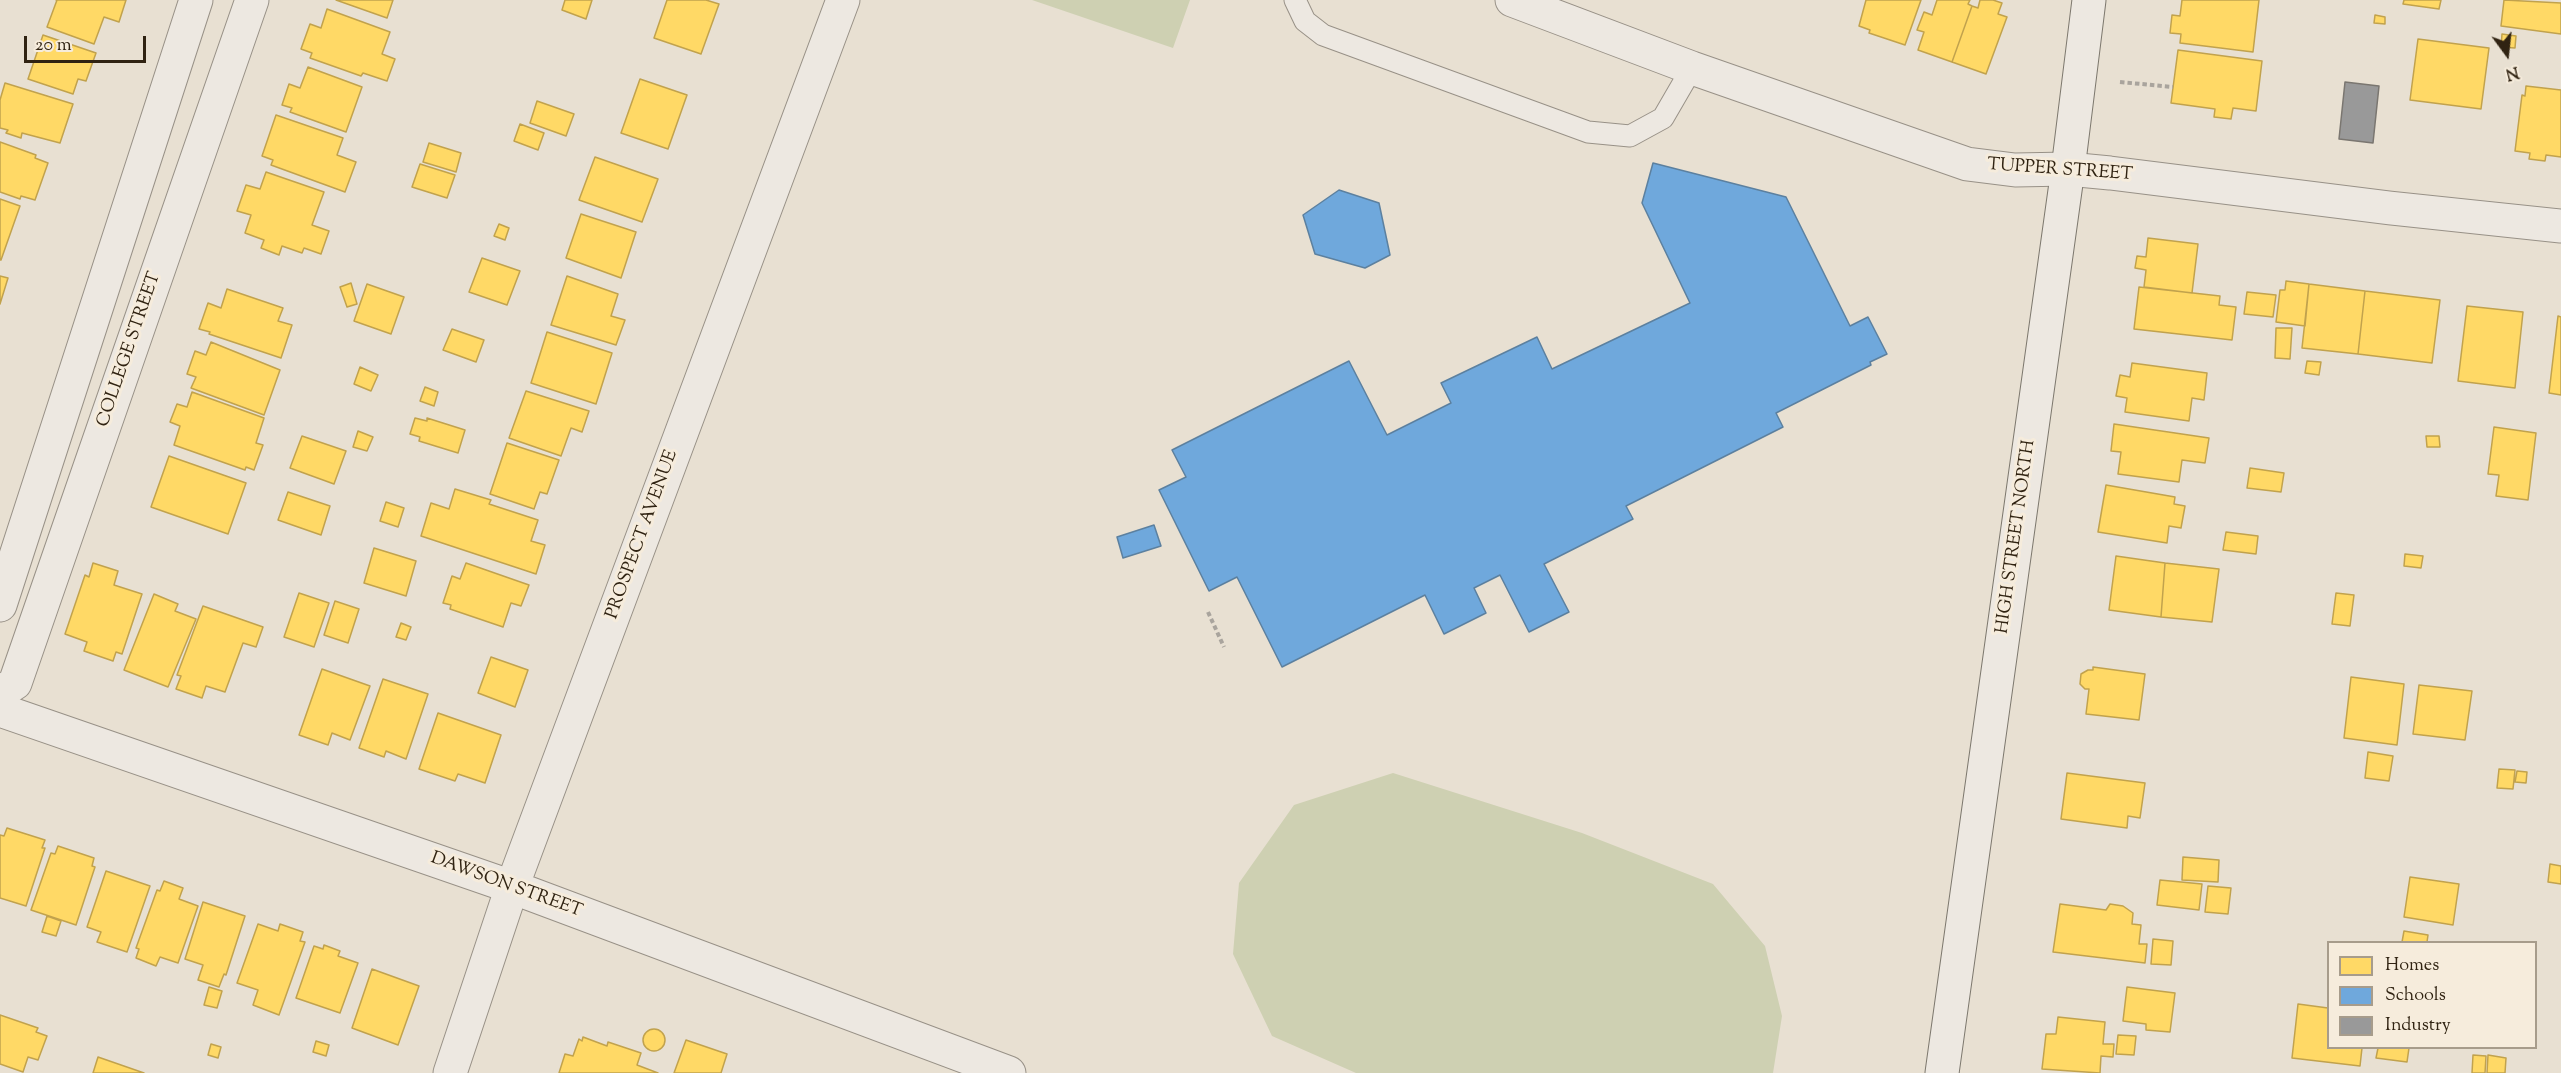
<!DOCTYPE html>
<html>
<head>
<meta charset="utf-8">
<style>
  body { margin:0 }
  #map { position:relative; width:2561px; height:1073px; overflow:hidden; background:#e8e0d2; font-family:"Sorts Mill Goudy",serif }
  canvas { display:block }
  .legend { position:absolute; left:2327px; top:941px; width:210px; height:108px; box-sizing:border-box; background:#f6ecdc; border:2px solid #a79c8b; margin:0; padding:8px 10px; list-style:none; font-size:18px; color:#302312 }
  .legend li { display:flex; align-items:center; gap:12px; height:30px }
  .legend b { width:30px; border:2px solid #a79c8b }
  .north { position:absolute; left:2477px; top:24px; width:60px; height:60px; -webkit-text-stroke:4px #f6ecdc; paint-order:stroke; rotate:165deg; font-size:16px; font-weight:700; line-height:24px; text-align:center; color:#302312 }
  .north::after { content:''; display:block; margin:auto; width:21px; height:27px; background:#302312; clip-path:polygon(50% 0,100% 100%,50% 72%,0 100%) }
  .scale { position:absolute; left:24px; top:36px; width:122px; height:27px; box-sizing:border-box; border:3px solid #302312; border-top:0; padding-left:8px; font-size:18px; line-height:21px; white-space:nowrap; color:#302312; -webkit-text-stroke:4px #f6ecdc; paint-order:stroke }
</style>
</head>
<body>
<div id="map">
<canvas width="2561" height="1073"></canvas>
<ul class="legend">
<li><b style="height:16px;background:#ffd966"></b>Homes</li>
<li><b style="height:16px;background:#6fa8dc"></b>Schools</li>
<li><b style="height:16px;background:#999"></b>Industry</li>
</ul>
<div class="north">N</div>
<div class="scale">20 m</div>
</div>
<script>
const context = document.querySelector('canvas').getContext('2d');
context.lineJoin = 'round';
function fill(path, color) {
  context.fillStyle = color;
  context.fill(path, 'evenodd');
}
function strokePath(path, color, width, dash) {
  context.strokeStyle = color;
  context.lineWidth = width;
  context.lineCap = dash ? 'butt' : 'round';
  context.setLineDash(dash || []);
  context.stroke(path);
}
function label(font, color, halo, rows, align = 'center') {
  context.font = font + ' "Sorts Mill Goudy",serif';
  context.lineWidth = 6;
  context.setLineDash([]);
  context.textBaseline = 'middle';
  context.strokeStyle = halo;
  context.fillStyle = color;
  for (const [text, x, y, turn = 0] of rows) {
    context.save();
    context.translate(x, y);
    context.rotate((+turn || 0) * Math.PI / 180);
    context.textAlign = isNaN(turn) ? turn : align;
    if (halo) context.strokeText(text, 0, 0);
    context.fillText(text, 0, 0);
    context.restore();
  }
}
fill(new Path2D(`
  M1032 0H1190L1173 48Z
  M1393 773 1582 833 1713 884 1765 946 1782 1016 1773 1073H1356L1272 1036 1233 954 1239 883 1294 805Z`), '#ced0b2');
const homes = new Path2D(`
  M57 0H56H126L119 22 104 17 94 44 47 27Z
  M336 0H393L387 18Z
  M565 0H592L586 19 562 10Z
  M667 0H706L719 4 701 54 654 38Z
  M1866 0H1921L1905 45 1869 33 1870 30 1859 26Z
  M1937 0H1970L1968 4 1972 6 1952 62 1918 50 1924 32 1917 30 1924 12 1932 15Z
  M1980 0H1993L2002 3 1998 14 2007 17 1986 74 1952 62 1972 6 1978 8Z
  M2182 0H2259L2253 52 2180 43 2181 34 2170 33 2172 15 2180 16Z
  M2404 0H2441L2439 9 2403 4Z
  M2504 0 2561 3V34L2501 26Z
  M327 9 390 32 382 54 395 59 387 81 363 73 361 76 310 58 312 53 301 49 310 24 321 28Z
  M2375 15 2385 17V24L2374 23Z
  M2502 34 2516 36 2515 48 2501 47Z
  M43 35 96 53 86 81 78 79 73 94 28 79Z
  M2418 39 2489 48 2481 109 2410 100Z
  M2178 50 2262 61 2256 111 2233 108 2231 119 2214 117 2215 109 2171 103Z
  M308 67 362 87 346 132 290 112 292 108 282 105 289 84 300 88Z
  M640 79 687 95 668 149 621 133Z
  M5 83 73 104 60 143 22 133 21 138 6 133 8 130 0 128V100Z
  M2526 86 2561 90V157L2546 155 2545 161 2529 159 2530 153 2515 151 2522 95 2525 96Z
  M537 101 574 114 566 136 530 123Z
  M276 115 343 138 337 155 356 162 345 192 271 165 273 160 262 156Z
  M520 124 544 133 538 150 514 141Z
  M0 142 36 155 35 158 48 163 35 200 21 196 20 199 0 192Z
  M429 143 461 153 456 172 423 162Z
  M595 157 658 179 642 222 579 200Z
  M420 164 455 175 447 198 412 187Z
  M266 172 324 192 312 225 329 231 321 254 304 248 302 253 282 246 279 255 261 248 264 240 245 233 251 215 237 211 246 185 260 189Z
  M0 199 20 206 1 260H0Z
  M581 214 636 232 621 278 566 258Z
  M499 224 509 228 505 240 494 236Z
  M2148 238 2198 244 2192 293 2144 287 2146 270 2135 268 2137 256 2146 257Z
  M482 258 520 271 507 305 469 292Z
  M0 276 8 278 0 304Z
  M567 276 618 294 611 316 625 320 616 345 551 325Z
  M2286 281 2309 284 2305 326 2276 322 2280 290H2285Z
  M351 283 357 304 347 307 340 287Z
  M367 284 404 297 391 334 354 321Z
  M2309 284 2365 291 2358 354 2302 348Z
  M2139 287 2220 296 2219 305 2236 307 2232 340 2134 329Z
  M227 289 283 308 278 321 292 325 281 358 209 334 210 332 199 329 208 303 221 308Z
  M2365 291 2440 300 2432 363 2358 354Z
  M2247 292 2276 295 2273 317 2244 314Z
  M2467 306 2523 312 2515 388 2458 381Z
  M2558 316 2561 317V395L2549 393Z
  M2276 328H2292L2290 359 2275 358Z
  M452 329 484 340 476 362 443 350Z
  M547 332 612 353 596 404 531 383Z
  M211 342 280 370 264 415 191 388 196 377 187 374 195 351 206 355Z
  M2307 361 2321 362 2319 375 2305 373Z
  M2132 363 2207 373 2204 400 2192 398 2189 421 2125 412 2127 398 2116 396 2120 375 2130 377Z
  M360 367 378 375 371 391 354 384Z
  M425 387 438 392 434 406 420 401Z
  M526 391 589 411 582 432 571 428 561 456 509 438Z
  M192 392 264 418 256 443 263 445 254 470 246 467 245 470 174 445 180 426 170 422 177 404 187 407Z
  M415 418 427 421V418L465 430 458 453 419 441 420 437 410 434Z
  M2114 424 2209 438 2205 463 2182 460 2179 482 2118 474 2121 452 2111 451Z
  M2494 427 2536 433 2528 500 2496 496 2499 475 2488 474Z
  M358 431 373 437 367 451 353 447Z
  M302 436 346 451 334 484 290 468Z
  M2426 436H2439L2440 447H2427Z
  M507 443 559 460 547 494 540 492 534 509 490 494Z
  M169 456 246 483 228 534 151 507Z
  M2250 468 2284 473 2281 492 2247 488Z
  M2106 485 2175 497 2174 504 2185 506 2181 528 2169 526 2167 543 2098 532Z
  M455 489 491 500 489 504 538 520 531 541 545 545 536 574 421 536 431 503 449 509Z
  M288 492 330 506 321 535 278 520Z
  M386 502 404 508 398 527 380 521Z
  M2226 532 2258 536 2256 554 2223 550Z
  M374 548 416 561 406 596 364 583Z
  M2405 554 2423 556 2421 568 2404 566Z
  M2116 556 2165 563 2161 617 2109 610Z
  M93 563 118 571 114 585 142 594 122 654 116 652 113 661 84 651 87 642 65 634 85 575 89 577Z
  M466 563 529 585 521 606 511 603 503 627 450 609 451 605 443 603 452 576 460 579Z
  M2165 563 2219 569 2212 622 2161 617Z
  M299 593 329 603 314 647 284 637Z
  M2336 593 2354 595 2350 626 2332 624Z
  M154 594 178 604 175 611 196 619 168 687 124 670Z
  M335 601 359 609 348 643 324 635Z
  M203 606 263 627 256 647 243 643 225 692 206 686 202 698 176 689 181 676 177 675Z
  M401 623 411 627 406 640 396 637Z
  M491 657 528 670 515 707 478 693Z
  M2093 667 2145 674 2139 720 2086 714 2089 689H2085L2080 684 2081 674 2088 670H2093Z
  M322 669 370 686 350 740 332 733 328 745 299 735Z
  M2351 677 2404 684 2397 745 2344 738Z
  M383 679 428 694 406 759 386 751 384 757 359 748Z
  M2419 685 2472 691 2465 740 2413 734Z
  M438 713 501 735 485 783 458 774 455 781 419 769Z
  M2368 752 2393 756 2389 781 2365 778Z
  M2499 769 2515 770 2513 789 2497 788Z
  M2517 771 2527 772 2526 783 2515 782Z
  M2067 773 2145 783 2140 818 2128 816 2127 828 2061 819Z
  M7 828 45 840 42 848H45L26 906 0 898V835L4 836Z
  M58 846 94 858 92 866 95 867 76 925 31 910 51 853 55 854Z
  M2183 857 2219 860 2218 882 2182 880Z
  M2550 864 2561 866V884L2548 882Z
  M106 871 150 886 127 952 97 942 101 932 87 927Z
  M2410 877 2459 884 2453 925 2404 917Z
  M2160 880 2202 884 2199 910 2157 905Z
  M164 881 183 888 179 899 198 906 178 963 160 957 156 966 136 958 139 949 136 948 157 890 160 891Z
  M2208 886 2231 888 2228 914 2205 912Z
  M203 902 245 916 226 975 224 974 219 987 198 980 203 965 185 959Z
  M2060 904 2106 910 2110 904 2123 906 2133 913 2132 924 2141 925 2139 944H2147L2145 963 2053 952Z
  M47 916 61 921 56 936 42 932Z
  M258 924 278 931 280 924 303 932 300 941 305 942 279 1015 253 1005 258 990 237 983Z
  M2404 931 2428 935 2427 942H2402Z
  M2153 939 2173 941 2171 965 2151 964Z
  M324 945 340 951 338 956 358 963 340 1013 296 998 314 946 323 949Z
  M372 969 419 986 398 1045 352 1028Z
  M209 987 222 991 217 1008 204 1005Z
  M2127 987 2175 993 2170 1032 2146 1030V1024L2123 1021Z
  M2298 1004 2328 1008V1048H2362L2360 1066 2292 1058Z
  M0 1015 38 1028 36 1032 47 1036 38 1060 28 1057 23 1072 0 1064Z
  M2058 1017 2105 1022 2103 1044H2114L2113 1057 2101 1056 2100 1073 2042 1069 2046 1034H2056Z
  M643 1040a11 11 0 1 1 22 0a11 11 0 1 1-22 0Z
  M2118 1035 2136 1036 2134 1055 2116 1054Z
  M583 1037 607 1046 608 1042 641 1053 637 1065 658 1073H559L565 1054 573 1056 579 1039 582 1041Z
  M686 1040 727 1054 721 1073H674Z
  M316 1041 329 1045 326 1056 313 1052Z
  M211 1044 221 1047 218 1058 208 1055Z
  M2378 1048H2409L2407 1062 2376 1058Z
  M2473 1055 2486 1056 2485 1073H2472Z
  M2488 1055 2506 1058 2505 1073H2487Z
  M98 1057 144 1073H93Z`);
fill(homes, '#ffd966');
strokePath(homes, '#c1a24d', 1.5);
const schools = new Path2D(`
  M1653 163 1786 197 1850 326 1868 317 1887 354 1870 362 1871 365 1776 413 1783 427 1626 506 1633 519 1544 564 1569 612 1529 632 1500 575 1474 588 1486 613 1444 634 1425 595 1282 667 1237 577 1209 591 1159 490 1186 477 1172 450 1349 361 1387 435 1451 403 1441 383 1537 337 1552 369 1690 303 1642 203Z
  M1339 190 1379 203 1390 255 1365 268 1315 254 1303 215Z
  M1154 525 1161 546 1123 558 1117 537Z`);
fill(schools, '#6fa8dc');
strokePath(schools, '#5c809f', 1.5);
const industry = new Path2D(`
  M2345 82 2379 86 2373 143 2339 139Z`);
fill(industry, '#999');
strokePath(industry, '#7a7670', 1.5);
const lane = new Path2D(`
  M1295 0 1305 21 1323 35 1588 132 1630 136 1663 118 1692 68`);
const street = new Path2D(`
  M1512 0 1692 68 1967 164 2015 170 2068 169 2110 173 2390 208 2561 226
  M0 605 196 0
  M0 693 15 683 252 0
  M0 710 512 887 1009 1073
  M450 1073 512 887 843 0`);
const secondary = new Path2D(`
  M1942 1073 2068 169 2089 0`);
strokePath(lane, '#989187', 23);
strokePath(street, '#989187', 35);
strokePath(secondary, '#7d786e', 35);
strokePath(new Path2D(`
  M2120 82 2173 87
  M1208 612 1224 647`), '#a9a49d', 4, [4.5, 3]);
strokePath(lane, '#ede8e1', 21);
strokePath(street, '#ede8e1', 33);
strokePath(secondary, '#ede8e1', 33);
label('18px', '#302312', '#f6ecdc', [
  ["TUPPER STREET",2060,171,4],
  ["COLLEGE STREET",130,350,-71],
  ["PROSPECT AVENUE",643,535,-70],
  ["HIGH STREET NORTH",2017,537,-82],
  ["DAWSON STREET",506,886,20]
]);
</script>
</body>
</html>
